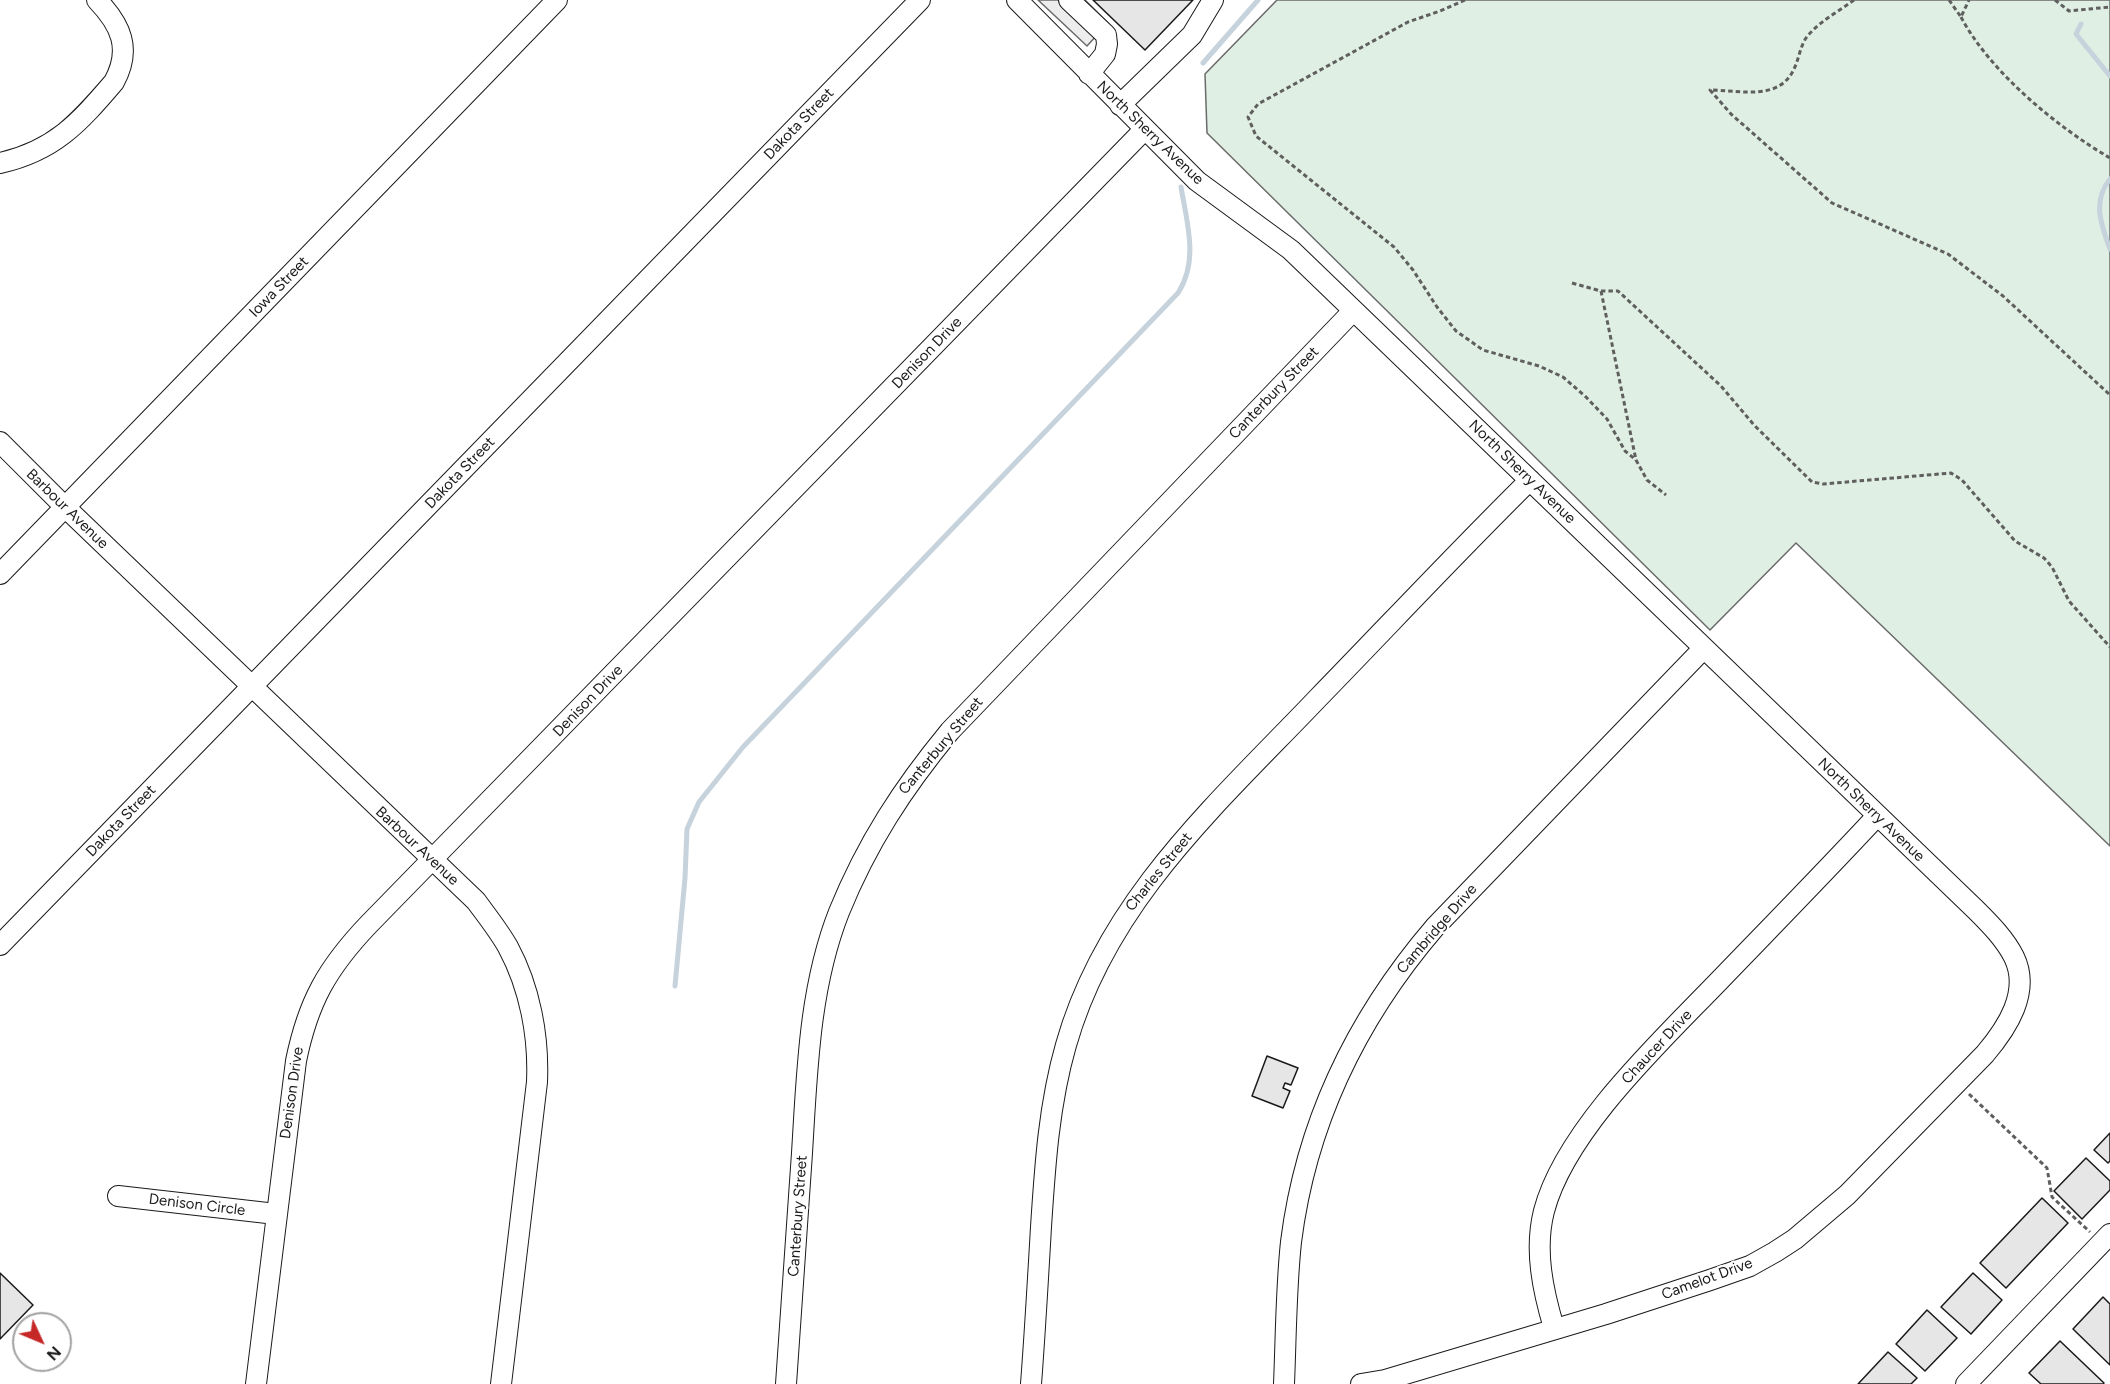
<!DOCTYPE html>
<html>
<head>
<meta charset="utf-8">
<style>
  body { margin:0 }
  #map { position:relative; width:2110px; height:1384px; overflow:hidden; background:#fff; font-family:Figtree,sans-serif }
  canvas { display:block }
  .north { position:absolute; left:12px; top:1312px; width:60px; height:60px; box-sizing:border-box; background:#fff; border:2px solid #a3a3a3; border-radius:50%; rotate:134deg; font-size:16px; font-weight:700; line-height:24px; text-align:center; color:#1a1a1a }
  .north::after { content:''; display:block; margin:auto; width:21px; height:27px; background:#c62828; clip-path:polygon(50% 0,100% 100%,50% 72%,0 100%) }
</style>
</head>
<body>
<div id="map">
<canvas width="2110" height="1384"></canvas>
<div class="north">N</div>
</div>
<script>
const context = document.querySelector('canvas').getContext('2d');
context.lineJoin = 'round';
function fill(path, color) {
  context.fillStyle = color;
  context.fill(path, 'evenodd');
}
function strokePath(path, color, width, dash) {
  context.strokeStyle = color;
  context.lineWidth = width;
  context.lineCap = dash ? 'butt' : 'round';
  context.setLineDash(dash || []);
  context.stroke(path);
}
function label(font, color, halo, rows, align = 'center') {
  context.font = font + ' Figtree,sans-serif';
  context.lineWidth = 4.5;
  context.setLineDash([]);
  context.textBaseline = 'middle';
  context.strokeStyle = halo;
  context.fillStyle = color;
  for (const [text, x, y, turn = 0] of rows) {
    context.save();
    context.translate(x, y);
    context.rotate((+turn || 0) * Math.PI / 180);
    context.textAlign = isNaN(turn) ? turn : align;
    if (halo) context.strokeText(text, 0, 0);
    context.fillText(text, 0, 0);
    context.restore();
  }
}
const green = new Path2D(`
  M1277 0H2110V846L1796 543 1710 630 1207 133 1205 74Z`);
fill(green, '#e0efe3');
strokePath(green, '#6a6a6a', 1.5);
const parking = new Path2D(`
  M1038 0H1085L1108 23 1087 46Z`);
fill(parking, '#ededed');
strokePath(parking, '#6a6a6a', 1.5);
strokePath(new Path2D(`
  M2081 24 2076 34 2110 76
  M1203 63 1258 0
  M2110 179C2092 201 2101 225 2110 249
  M675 986 685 878 687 829 699 802 743 747 1178 293C1199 261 1187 223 1181 187`), '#c6d2dc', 5);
const building = new Path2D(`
  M1093 0H1193L1145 50Z
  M1267 1056 1298 1068 1291 1085 1285 1083 1283 1088 1290 1091 1283 1108 1252 1096Z
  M2110 1133V1161L2108 1163 2094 1150Z
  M2086 1158 2110 1181V1190L2082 1219 2054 1191Z
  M2042 1198 2068 1223 2006 1288 1980 1263Z
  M0 1273 33 1305 0 1339Z
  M1973 1273 2002 1300 1971 1334 1941 1307Z
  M2103 1297 2110 1304V1365L2073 1329Z
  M1927 1310 1957 1338 1925 1371 1896 1344Z
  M2060 1341 2104 1383 2103 1384H2041L2029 1373Z
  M1888 1352 1917 1378 1911 1384H1858Z`);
fill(building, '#e6e6e6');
strokePath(building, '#1a1a1a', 1.5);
const minor = new Path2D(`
  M1017 0 1197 181 1291 250 1976 910C1990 924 2005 939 2014 957 2031 992 2007 1028 1985 1054L1847 1195 1795 1239 1775 1252 1750 1266 1710 1280 1606 1314 1385 1380 1361 1384
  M1069 0 1106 35 1107 44 1105 54 1089 74
  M1120 105 1192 35 1213 0
  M0 163C54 151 79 123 114 82 132 49 121 25 97 0
  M0 442 65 507 476 901C487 916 499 931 508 947 530 988 539 1036 537 1082L501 1384
  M0 574 557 0
  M0 945 920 0
  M118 1196 276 1214
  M1554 1328C1543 1291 1534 1250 1544 1211 1565 1131 1659 1043 1716 984 1770 928 1824 873 1877 816
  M256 1384 296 1061C308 1002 327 968 369 924L1144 130
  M786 1384C792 1307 797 1230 802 1153 807 1073 809 988 839 912 867 843 903 788 950 731L1353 311
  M1031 1384C1035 1332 1038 1279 1041 1227 1045 1165 1049 1104 1066 1045 1107 900 1218 803 1318 698 1389 625 1458 551 1530 480
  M1284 1384C1286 1337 1286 1289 1291 1242 1306 1123 1357 1018 1435 927L1703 649
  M1966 1384 2110 1234`);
strokePath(minor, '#1a1a1a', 22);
strokePath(new Path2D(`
  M1465 0 1440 11 1408 22 1258 104 1248 117 1256 136 1394 247 1413 270 1437 307 1456 331 1483 350 1539 366 1563 377 1586 397 1607 419 1625 451 1636 460
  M1854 0C1838 12 1818 22 1806 38 1800 47 1799 59 1794 69 1779 102 1738 90 1710 90L1731 114 1832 203 1948 254 2003 296 2110 395
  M1949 0 1961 17 1969 0
  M2055 0 2069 11 2110 7
  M1961 17C1990 72 2057 127 2110 158
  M1572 283 1601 291H1618L1721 386 1754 425 1812 482 1823 484 1951 473 1962 480 2015 541 2044 558 2052 567 2069 601 2110 647
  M1601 291 1636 460 1647 480 1666 495
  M1969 1094 2047 1168 2052 1197 2090 1232`), '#5f5f5f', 3, [4.5, 3]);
strokePath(minor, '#fff', 20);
label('15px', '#1a1a1a', '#fff', [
  ["Dakota Street",799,124,-46],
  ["North Sherry Avenue",1150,133,44],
  ["Iowa Street",279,287,-46],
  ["Denison Drive",927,353,-46],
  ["Canterbury Street",1274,393,-46],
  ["North Sherry Avenue",1522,472,44],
  ["Dakota Street",460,473,-46],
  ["Barbour Avenue",67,509,44],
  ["Denison Drive",588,701,-46],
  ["Canterbury Street",941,746,-50],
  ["North Sherry Avenue",1871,810,44],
  ["Dakota Street",121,821,-46],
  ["Barbour Avenue",417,846,43],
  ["Charles Street",1159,872,-51],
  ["Cambridge Drive",1437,929,-49],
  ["Chaucer Drive",1657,1047,-47],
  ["Denison Drive",292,1093,-82],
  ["Denison Circle",197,1205,7],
  ["Canterbury Street",798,1216,-86],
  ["Camelot Drive",1707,1279,-20]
]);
</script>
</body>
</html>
